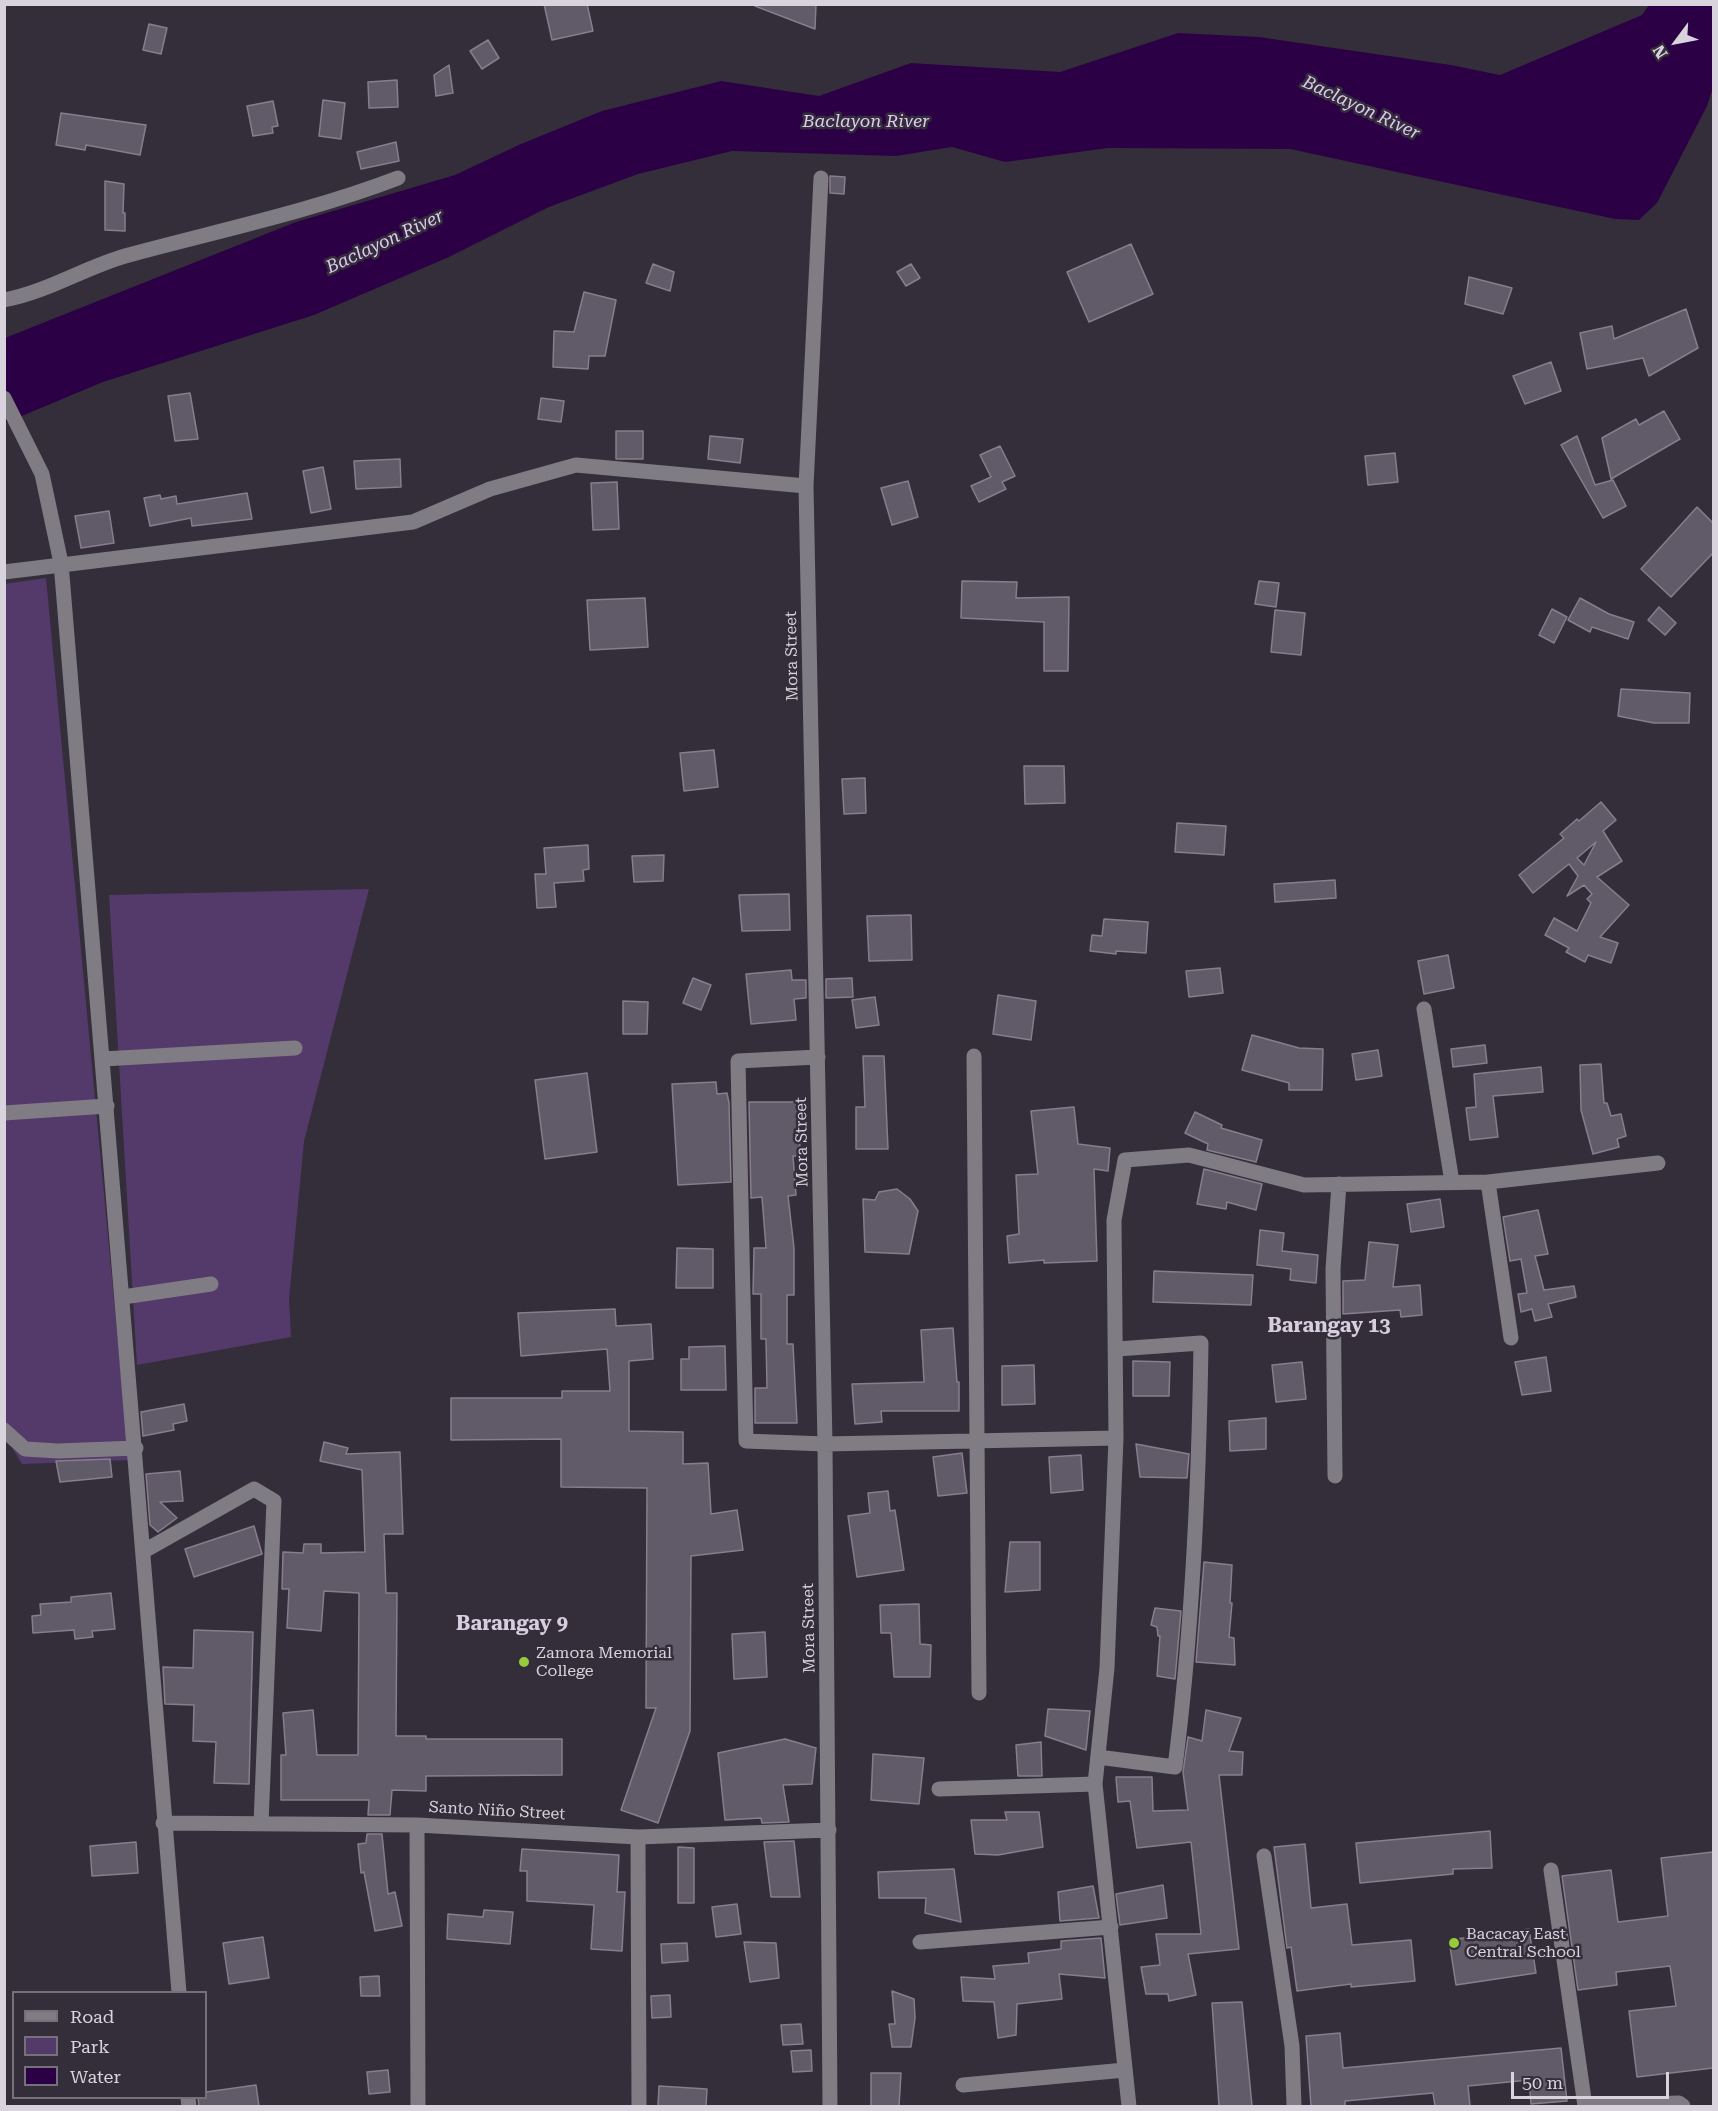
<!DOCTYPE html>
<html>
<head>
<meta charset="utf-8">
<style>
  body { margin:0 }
  #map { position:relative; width:1718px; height:2111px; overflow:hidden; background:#342e3b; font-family:"Roboto Serif",serif }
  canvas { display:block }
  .frame { position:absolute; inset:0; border:6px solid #d8d3dc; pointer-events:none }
  .legend { position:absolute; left:12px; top:1991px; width:195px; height:108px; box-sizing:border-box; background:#342e3b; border:2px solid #76707b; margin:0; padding:8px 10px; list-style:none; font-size:18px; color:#d8d3dc }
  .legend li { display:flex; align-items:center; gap:12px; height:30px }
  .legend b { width:30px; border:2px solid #76707b }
  .north { position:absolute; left:1646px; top:12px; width:60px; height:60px; -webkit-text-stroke:4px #342e3b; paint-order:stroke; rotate:238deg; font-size:16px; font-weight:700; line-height:24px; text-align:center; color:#d8d3dc }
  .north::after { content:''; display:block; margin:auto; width:21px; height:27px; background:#d8d3dc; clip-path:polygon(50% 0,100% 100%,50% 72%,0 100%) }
  .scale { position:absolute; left:1511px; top:2072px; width:158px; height:27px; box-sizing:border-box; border:3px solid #d8d3dc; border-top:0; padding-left:8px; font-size:18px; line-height:21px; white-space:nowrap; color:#d8d3dc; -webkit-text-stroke:4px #342e3b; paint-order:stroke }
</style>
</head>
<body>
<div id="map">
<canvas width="1718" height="2111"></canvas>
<div class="frame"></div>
<ul class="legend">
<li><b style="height:8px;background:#807c83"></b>Road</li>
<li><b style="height:16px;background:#543a6b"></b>Park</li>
<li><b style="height:16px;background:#2c0045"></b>Water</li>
</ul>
<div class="north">N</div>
<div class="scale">50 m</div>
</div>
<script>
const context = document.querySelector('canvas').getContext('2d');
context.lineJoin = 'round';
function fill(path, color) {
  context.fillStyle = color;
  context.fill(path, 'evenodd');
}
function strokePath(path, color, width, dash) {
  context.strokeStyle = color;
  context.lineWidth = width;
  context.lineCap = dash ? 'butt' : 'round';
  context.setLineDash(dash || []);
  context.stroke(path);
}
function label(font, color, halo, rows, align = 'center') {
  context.font = font + ' "Roboto Serif",serif';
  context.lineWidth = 5;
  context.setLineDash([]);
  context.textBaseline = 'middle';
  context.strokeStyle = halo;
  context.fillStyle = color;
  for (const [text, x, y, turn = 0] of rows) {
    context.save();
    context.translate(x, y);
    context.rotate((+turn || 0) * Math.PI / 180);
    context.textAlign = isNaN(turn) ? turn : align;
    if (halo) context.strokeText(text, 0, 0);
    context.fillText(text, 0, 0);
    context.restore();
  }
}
fill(new Path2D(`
  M46 578 129 1460 22 1464 5 1436 4 584Z
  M369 889 304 1141 289 1299 291 1337 137 1365 109 895Z`), '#543a6b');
fill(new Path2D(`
  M1649 5H1713V87L1707 106 1657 203 1639 220 1615 219 1290 149 1108 148 1005 162 952 147 896 156 732 151 638 174 549 207 449 257 314 315 103 382 5 423V338L296 222 455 175 521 144 602 111 721 81 819 96 911 63 1060 72 1178 33 1259 37 1451 65 1500 75 1642 15Z`), '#2c0045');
const building = new Path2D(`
  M544 4H587L593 31 552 40Z
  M755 4H816L815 29 755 6Z
  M149 24 167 28 161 54 143 50Z
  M488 40 499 58 482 69 470 51Z
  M449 65 453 93 436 96 434 75Z
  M397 80 398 107 369 108 368 82Z
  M323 100 345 103 341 139 319 136Z
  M273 101 278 126 272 127 273 133 253 136 247 106Z
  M61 113 146 125 140 155 86 145 85 150 56 145Z
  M396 142 399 161 361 169 357 152Z
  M830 176 845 177 844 194 830 193Z
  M105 181 124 184 123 213H125V231L105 230Z
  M1131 244 1153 294 1089 322 1067 272Z
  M653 264 674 272 670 291 646 283Z
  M911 264 920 278 906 286 897 272Z
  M1469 277 1512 288 1503 314 1465 304Z
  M584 292 616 300 605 356H589L588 369 553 367 554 331 574 332Z
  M1686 309 1698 348 1649 376 1643 358 1587 369 1580 333 1612 326 1614 339Z
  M1551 362 1561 391 1525 404 1513 376Z
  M190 393 198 439 175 441 168 396Z
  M541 398 564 401 561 422 538 419Z
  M1664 411 1680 439 1611 479 1602 438 1636 419 1639 425Z
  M616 431H643V459H616Z
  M710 436 743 439 740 463 708 459Z
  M1577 436 1595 485 1613 480 1626 506 1603 518 1561 445Z
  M1000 446 1015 476 1002 482 1006 489 979 502 971 486 991 477 980 455Z
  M1395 453 1398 482 1368 485 1365 456Z
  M400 459 401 487 356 489 354 461Z
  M323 467 331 509 311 513 303 471Z
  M908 481 918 517 892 525 881 488Z
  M617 482 619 529 593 530 591 483Z
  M247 493 252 519 192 526 191 518 150 526 144 498 160 495 161 499 176 496 177 504Z
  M1697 507 1713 523V553L1671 597 1641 569Z
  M109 511 114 543 81 548 75 516Z
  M962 581 1017 582 1016 598 1069 597 1068 671H1044V622L961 618Z
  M1259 581 1279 583 1276 607 1255 604Z
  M645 598 648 647 590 650 587 600Z
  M1580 598 1609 614 1634 622 1628 639 1592 627 1590 632 1568 620Z
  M1659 607 1676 623 1665 635 1648 620Z
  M1552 609 1567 617 1554 643 1539 635Z
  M1275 610 1305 613 1301 655 1271 652Z
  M1621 689 1690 693 1689 723H1654L1618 716Z
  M714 750 718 787 684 791 680 753Z
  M1024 766H1064L1065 803 1025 804Z
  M865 778 866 813 844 814 842 779Z
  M1601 802 1616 820 1603 831 1622 861 1597 877 1629 905 1600 937 1618 943 1611 963 1588 955 1585 962 1566 952 1569 948 1545 935 1554 918 1577 931 1591 903 1587 899 1592 894 1584 885 1567 896 1578 876 1569 864 1533 893 1519 875 1564 838 1560 834 1577 819 1579 821ZM1596 842 1584 865 1577 858Z
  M1177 823 1226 826 1224 855 1175 852Z
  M588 845 589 869 583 870 584 881 554 883 556 907 537 908 535 874H546L544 848Z
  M664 855 663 881 634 882 632 856Z
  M1335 880 1336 898 1275 902 1274 884Z
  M789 894 790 930 742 931 739 895Z
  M911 915 912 960 869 961 867 916Z
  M1104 919 1148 922 1146 953 1116 951V954L1090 951 1092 935 1102 936Z
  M1448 955 1454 988 1424 994 1418 961Z
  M1220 968 1223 993 1189 997 1186 971Z
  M791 970 792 980H806V998L794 999 796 1020 751 1024 746 974Z
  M693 978 711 985 701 1010 683 1003Z
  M852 978 853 997 826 998V979Z
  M998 995 1036 1001 1031 1040 993 1034Z
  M875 997 879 1025 856 1028 852 1000Z
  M623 1001 648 1002 647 1034H623Z
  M1252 1035 1299 1048 1323 1049 1322 1090H1289V1083L1242 1070Z
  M1485 1045 1487 1063 1453 1067 1451 1049Z
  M1378 1050 1382 1076 1356 1080 1352 1054Z
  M863 1056H884L888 1149H856V1107H865Z
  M1601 1064 1604 1103H1607L1611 1116 1621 1114 1626 1136 1617 1139 1619 1147 1593 1154 1581 1110 1580 1065Z
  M1541 1067 1543 1092 1493 1096 1498 1137 1470 1140 1466 1108 1476 1107 1474 1074Z
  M587 1073 597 1152 545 1159 535 1080Z
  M716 1082 717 1094 727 1093 729 1103 731 1182 678 1185 672 1084Z
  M749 1102H799L800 1156H793L796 1195 788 1196 794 1248V1295H787V1344H793L797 1423H755V1388H767L766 1339H761V1294H753L754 1248H766L762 1197 751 1198Z
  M1074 1107 1078 1144 1110 1148 1108 1171 1094 1169 1097 1261 1044 1263V1260L1009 1263 1007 1236 1019 1234 1016 1175 1038 1174 1031 1111Z
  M1195 1112 1222 1125 1221 1128 1262 1140 1256 1162 1207 1150 1208 1144 1185 1133Z
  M1204 1169 1262 1184 1256 1210 1227 1202 1226 1209 1197 1204Z
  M897 1189 910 1199 918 1211 909 1254 865 1252 863 1199 875 1200 879 1192Z
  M1440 1199 1444 1227 1411 1232 1407 1204Z
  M1538 1210 1548 1254 1535 1256 1544 1290 1574 1286 1576 1297 1548 1304 1552 1317 1535 1321 1532 1309 1521 1312 1518 1294 1527 1293 1521 1259 1510 1261 1503 1217Z
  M1260 1230 1284 1233 1282 1251 1318 1255 1316 1283 1290 1280 1291 1269 1257 1265Z
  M1369 1242 1398 1245 1393 1287 1420 1285 1422 1315 1401 1317 1400 1310 1343 1314V1281L1365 1280Z
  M677 1248 713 1249V1288H676Z
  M1154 1271 1253 1275 1251 1305 1153 1302Z
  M615 1309 616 1326 651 1324 653 1359 629 1361V1431L683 1432V1464L708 1463 711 1514 737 1510 743 1550 691 1556 690 1731 658 1823 621 1810 656 1708H646L647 1488 561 1487V1439L451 1440V1398H562V1391H610L607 1349 521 1356 518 1313Z
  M953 1328 957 1382H959V1411H881L882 1422 855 1424 852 1384 924 1382 921 1330Z
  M725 1346 726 1390H681V1359H689V1347Z
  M1546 1357 1551 1391 1522 1395 1515 1362Z
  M1133 1361 1170 1362 1169 1396H1133Z
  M1302 1362 1306 1399 1276 1402 1272 1365Z
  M1034 1365 1035 1404 1002 1405V1366Z
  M184 1404 187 1421 173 1424 174 1430 143 1436 141 1412Z
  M1266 1418V1449L1230 1451 1229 1421Z
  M324 1442 348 1448 346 1454 400 1452 403 1534H384L386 1593H397L396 1736H426V1739H562V1775L426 1776V1791L392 1790 390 1815H368L369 1800H281V1755H286L283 1713 313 1710 317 1755H358L359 1593 324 1591 321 1631 287 1628 289 1589H282L283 1552 303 1553 304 1544H321V1553L365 1552 362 1470 320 1461Z
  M1136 1444 1189 1454 1187 1478 1140 1477Z
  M962 1453 967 1493 938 1496 933 1457Z
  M1081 1455 1083 1490 1051 1493 1049 1457Z
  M110 1459 112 1477 60 1482 56 1461Z
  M180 1471 183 1501 160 1502 177 1518 158 1532 150 1525 146 1474Z
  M888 1491 890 1511 895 1510 904 1570 857 1577 848 1516 870 1513 868 1493Z
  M254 1526 262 1554 194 1577 185 1549Z
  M1010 1542H1040V1590L1005 1592Z
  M1204 1562 1232 1565 1230 1603H1232L1229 1637 1234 1638 1235 1665 1196 1662Z
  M111 1593 115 1629 92 1631 93 1637 75 1639 74 1630 33 1633 32 1616 41 1615 40 1604 71 1602V1597Z
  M919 1604 920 1644 931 1645 930 1677H894L891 1633H881L880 1605Z
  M1155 1608 1181 1611 1175 1679 1157 1676 1160 1636H1158L1157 1627 1151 1625Z
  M194 1630 253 1632 249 1784 214 1783 216 1742 193 1741 194 1705 165 1704 163 1667 193 1668Z
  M765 1632 767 1677 734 1679 732 1634Z
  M1048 1709 1090 1711 1086 1750 1045 1736Z
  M1206 1710 1241 1718 1229 1751 1243 1752 1242 1775H1219L1239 1949 1188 1954 1196 1995 1169 2001 1168 1994H1146L1141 1967 1160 1965 1156 1934H1201L1191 1842 1137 1848 1130 1801 1118 1802 1116 1777H1152L1153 1811 1188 1810 1183 1772 1188 1737 1202 1741Z
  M785 1739 816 1748 812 1784 783 1785 789 1822 762 1823 761 1818 725 1820 718 1753Z
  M1041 1742 1042 1776H1018L1016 1745Z
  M873 1754 924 1758 919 1804 871 1800Z
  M1005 1812H1039L1043 1847 998 1855 975 1854 971 1820H1007Z
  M1490 1831 1492 1868 1453 1869V1874L1360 1883 1356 1843Z
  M367 1834H382L388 1894 395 1892 402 1926 375 1931 364 1872 361 1873 358 1844 366 1843Z
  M794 1841 800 1897H771L764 1842Z
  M136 1842 138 1873 92 1876 90 1846Z
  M1305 1844 1311 1908 1347 1904 1352 1945 1411 1940 1415 1981 1351 1987V1984L1297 1991 1291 1947 1287 1948 1274 1847Z
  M678 1847 694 1848V1903H678Z
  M522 1849 619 1855 617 1892H625L622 1951 591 1949 594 1905 527 1901V1871H520Z
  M1713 1852V2068L1637 2077 1629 2011 1676 2006 1670 1966 1616 1972 1617 1985 1578 1990 1562 1876 1611 1870 1618 1922 1668 1916 1661 1858Z
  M954 1869 961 1922 925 1913 926 1898H879L878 1872Z
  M1163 1885 1167 1918 1120 1925 1116 1894Z
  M1093 1886 1099 1918 1060 1921 1058 1892Z
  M737 1904 741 1934 716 1937 712 1907Z
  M484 1910 513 1912 510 1944 447 1939 448 1914 483 1917Z
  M1529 1929 1536 1973 1456 1985 1449 1940Z
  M263 1937 269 1978 229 1984 223 1943Z
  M1101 1938 1105 1978 1059 1974 1062 1999 1017 2004 1016 2035 998 2038 994 2002 963 2001 961 1977 995 1979 993 1966 1029 1963 1028 1953 1061 1949V1941Z
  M744 1942 776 1943 779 1978 750 1982Z
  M687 1943 688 1961 662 1963 661 1944Z
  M379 1976 380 1996H361L360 1977Z
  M892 1991 914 1999 915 2018 911 2047H892L889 2024H895Z
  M670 1995 671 2017 652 2018 651 1996Z
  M1242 2002 1252 2106H1219L1212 2003Z
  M801 2024 803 2044 783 2045 781 2025Z
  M1340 2033 1343 2068 1561 2048 1567 2101 1531 2104 1529 2080 1468 2086 1470 2106H1435L1433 2093 1345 2101V2106H1311L1306 2036Z
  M811 2050 812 2071 793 2072 791 2051Z
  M388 2070 390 2092 369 2094 367 2072Z
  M871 2073H901L899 2106H871Z
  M256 2085 259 2106H199L198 2097H206V2092Z
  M659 2086 707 2089 706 2106H658Z`);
fill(building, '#615a69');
strokePath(building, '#867e8d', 1.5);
strokePath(new Path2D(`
  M821 178 806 486 825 1444 830 2106
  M4 300C47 292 84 268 125 256 217 231 309 212 398 178
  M4 398 42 474 61 563 179 1992
  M4 572 413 522 490 489 576 465 806 486
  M1424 1009 1452 1182
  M974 1056 979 1693
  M818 1057 738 1061 746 1441 825 1444 1116 1438
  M103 1059 295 1048
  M4 1113 107 1106
  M1488 1182 1511 1338
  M123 1297 211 1284
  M4 1430 25 1449 58 1451 136 1448
  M1335 1476 1333 1269 1339 1184
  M144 1551 254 1489 274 1501 261 1824
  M1098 1757 1175 1767C1193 1626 1199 1485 1201 1343L1117 1349
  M939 1789 1095 1784
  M163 1823 417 1825 638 1837 829 1830
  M417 1825 418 2106
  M638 1837 639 2106
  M1264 1856 1292 2046 1294 2106
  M1551 1870 1585 2106
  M920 1942 1111 1927
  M963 2085 1125 2070
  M188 2098 189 2106
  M1129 2106 1095 1784 1107 1668 1116 1438 1114 1220 1125 1160 1189 1155 1304 1185 1488 1182 1658 1163
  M1591 2106 1679 2103 1683 2106`), '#807c83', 15);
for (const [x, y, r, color] of [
  [524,1662,6,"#95cc3b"],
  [1454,1943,6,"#95cc3b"]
]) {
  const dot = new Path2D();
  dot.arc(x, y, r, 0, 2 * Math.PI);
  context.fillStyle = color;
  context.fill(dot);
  strokePath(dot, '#342e3b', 2);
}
label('16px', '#d8d3dc', '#342e3b', [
  ["Mora Street",792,656,-91],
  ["Mora Street",802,1142,-91],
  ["Mora Street",809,1628,-91],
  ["Santo Niño Street",497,1811,3]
]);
label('16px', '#d8d3dc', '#342e3b', [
  ["Zamora Memorial",536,1653],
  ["College",536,1671],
  ["Bacacay East",1466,1934],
  ["Central School",1466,1952]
], 'left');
label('italic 18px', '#dec9f1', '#342e3b', [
  ["Baclayon River",1361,108,25],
  ["Baclayon River",866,122],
  ["Baclayon River",385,242,-25]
]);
label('bold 20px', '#d6cdde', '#342e3b', [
  ["Barangay 13",1329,1326],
  ["Barangay 9",512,1624]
]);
</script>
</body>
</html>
